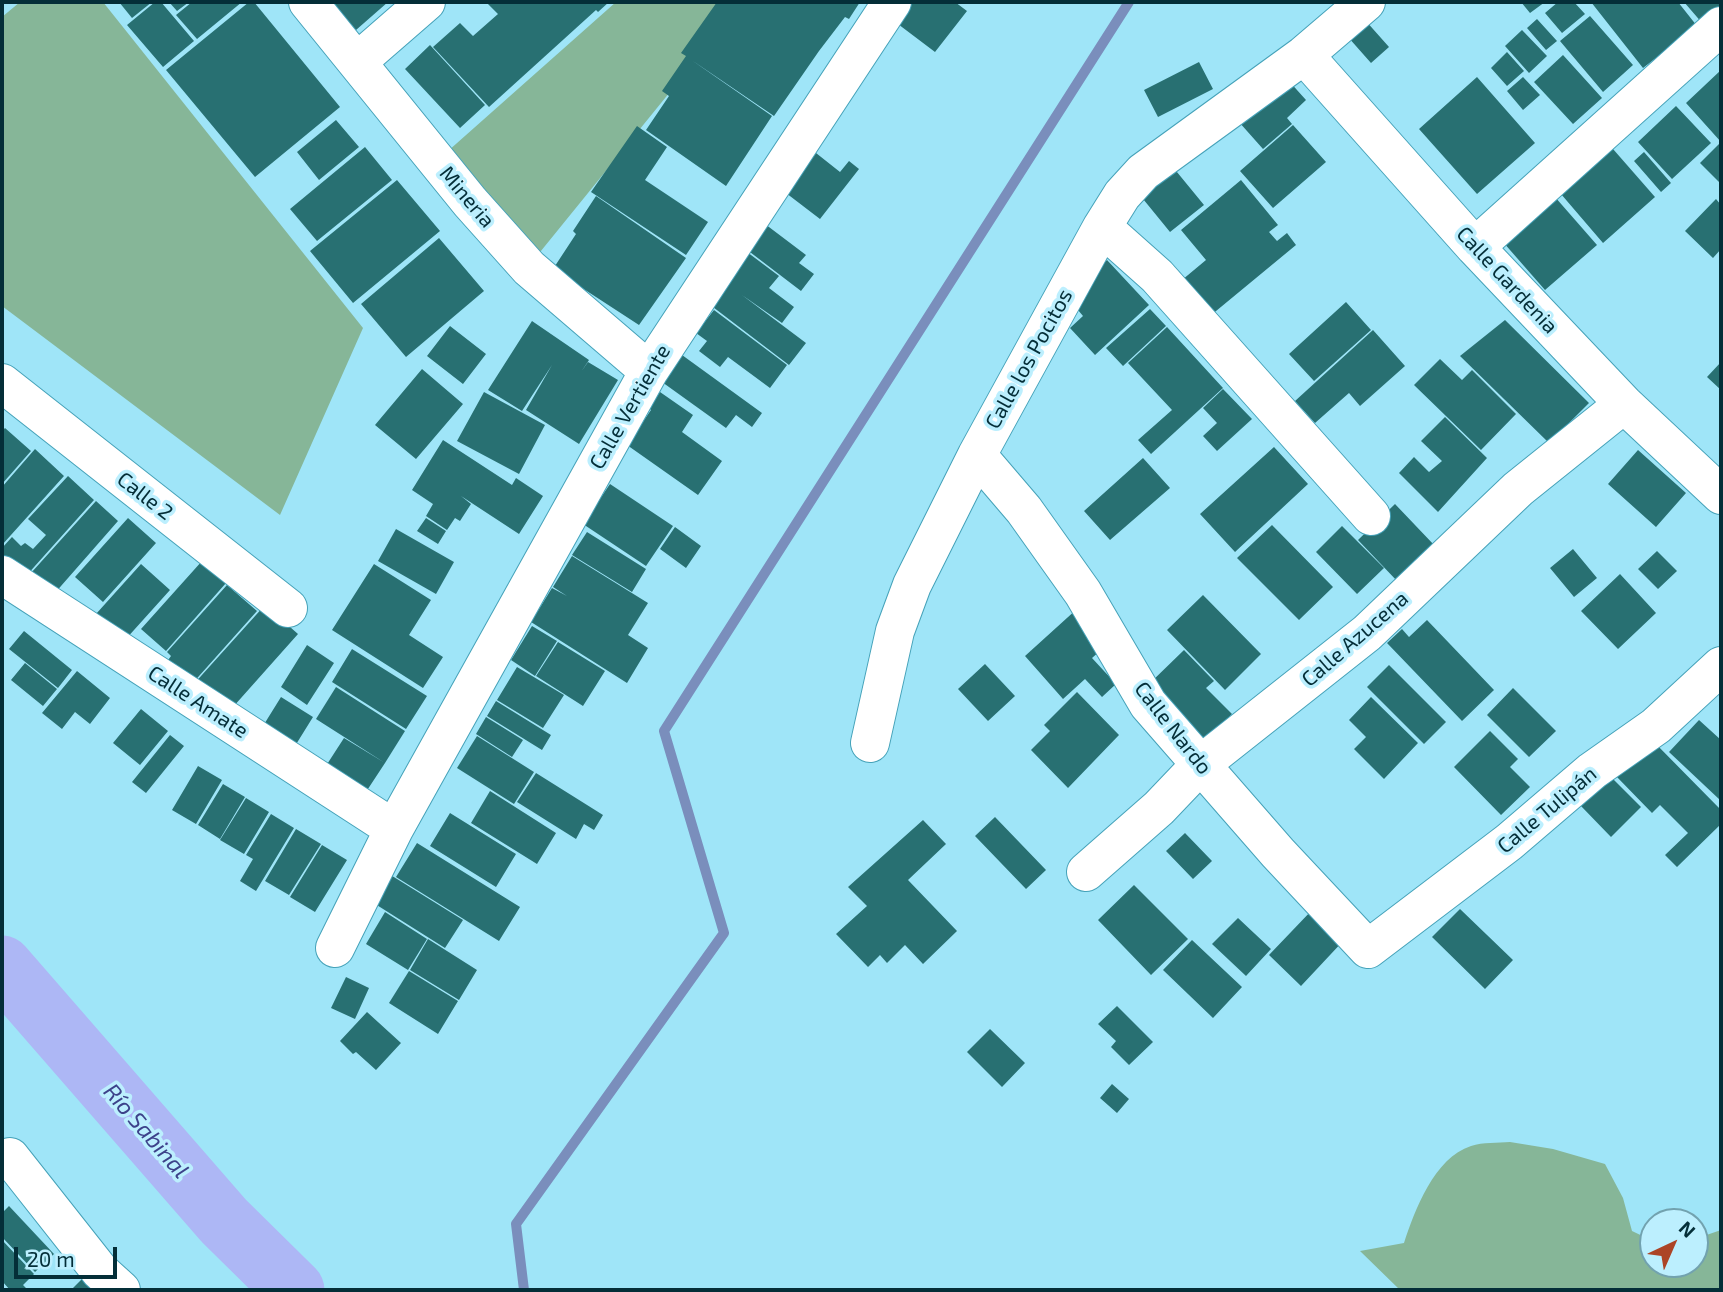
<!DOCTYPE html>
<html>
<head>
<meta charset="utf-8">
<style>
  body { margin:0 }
  #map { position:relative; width:1723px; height:1292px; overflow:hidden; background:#9fe5f8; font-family:"Exo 2",sans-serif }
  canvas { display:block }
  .frame { position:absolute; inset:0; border:4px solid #042e38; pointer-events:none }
  .north { position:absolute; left:1639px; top:1208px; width:70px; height:70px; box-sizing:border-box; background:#bceffe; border:2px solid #72a2af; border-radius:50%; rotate:44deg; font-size:19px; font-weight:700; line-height:28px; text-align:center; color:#042e38 }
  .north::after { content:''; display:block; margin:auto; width:24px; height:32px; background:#ac4426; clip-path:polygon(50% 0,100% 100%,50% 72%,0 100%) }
  .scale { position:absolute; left:14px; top:1247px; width:103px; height:32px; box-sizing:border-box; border:4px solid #042e38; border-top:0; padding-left:9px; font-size:21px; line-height:24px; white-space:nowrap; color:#042e38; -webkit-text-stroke:5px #bceffe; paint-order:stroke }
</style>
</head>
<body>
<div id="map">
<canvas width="1723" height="1292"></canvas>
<div class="frame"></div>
<div class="north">N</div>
<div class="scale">20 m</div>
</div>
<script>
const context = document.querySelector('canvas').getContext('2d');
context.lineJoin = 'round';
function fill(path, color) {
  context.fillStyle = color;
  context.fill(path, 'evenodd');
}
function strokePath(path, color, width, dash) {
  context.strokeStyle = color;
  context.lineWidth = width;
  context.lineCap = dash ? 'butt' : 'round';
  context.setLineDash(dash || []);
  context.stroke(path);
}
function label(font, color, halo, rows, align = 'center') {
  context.font = font + ' "Exo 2",sans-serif';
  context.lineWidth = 7;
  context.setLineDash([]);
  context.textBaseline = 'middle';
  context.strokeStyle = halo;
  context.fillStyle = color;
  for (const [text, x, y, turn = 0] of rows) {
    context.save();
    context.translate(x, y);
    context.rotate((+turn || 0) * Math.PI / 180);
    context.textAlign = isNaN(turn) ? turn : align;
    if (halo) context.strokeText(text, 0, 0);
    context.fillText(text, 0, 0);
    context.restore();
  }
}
fill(new Path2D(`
  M20 2H103L363 328 280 515 2 306V17Z
  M616 2H743L532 262 439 159Z
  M1510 1142 1553 1149 1605 1164 1623 1198 1632 1231 1653 1241V1264H1695V1239L1721 1230V1290H1400L1360 1251 1404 1243C1415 1210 1434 1158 1471 1146 1483 1142 1498 1143 1510 1142Z`), '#86b698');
strokePath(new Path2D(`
  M524 1290 516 1224 724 933 664 731 1129 2`), '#7a8ebc', 10);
strokePath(new Path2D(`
  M2 966 224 1221 294 1290`), '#adb7f5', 61);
fill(new Path2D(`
  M119 2H152L132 18Z
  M155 2H161L194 41 163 67 127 25Z
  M169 2H189L177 11Z
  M192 2H242L197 39 176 15Z
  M249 2H254L340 107 255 177 166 70Z
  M332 2H388L356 30Z
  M486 2H609L598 12 596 10 489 107 433 47 460 23 473 36 498 14Z
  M717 2H860L849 19 845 17 819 51 774 116 690 59 772 116 726 186 646 130 669 96 662 91 686 56 681 53Z
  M903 2H955L967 11 935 52 890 18Z
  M1521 2H1545L1530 13Z
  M1558 2H1574L1585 14 1562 33 1545 13Z
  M1591 2H1678L1697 26 1643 68Z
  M1684 2H1721V8L1703 24Z
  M1590 16 1633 65 1603 92 1560 41Z
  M1537 19 1557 41 1546 50 1527 28Z
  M1365 20 1389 47 1371 63 1348 37Z
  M1522 30 1547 56 1529 73 1505 46Z
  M430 45 485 105 460 128 405 69Z
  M1507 52 1524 71 1507 86 1491 68Z
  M1563 55 1602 98 1573 124 1534 82Z
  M1199 62 1213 89 1158 117 1144 90Z
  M1721 70V142L1686 103Z
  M1477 77 1535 143 1477 194 1419 129Z
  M1523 77 1540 95 1523 110 1507 91Z
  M1288 80 1306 100 1287 118 1292 124 1263 149 1239 122Z
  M1676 106 1711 143 1672 179 1638 142Z
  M336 120 359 147 319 180 297 152Z
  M1293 125 1326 162 1273 208 1240 171Z
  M637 126 667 147 645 180 708 222 686 255 591 192Z
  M1721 142V184L1700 163Z
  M365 147 392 180 317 241 290 209Z
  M1613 149 1655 197 1603 243 1561 194Z
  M1644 152 1671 183 1661 192 1634 161Z
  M816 153 840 172 849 161 859 169 820 219 786 193Z
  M1172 166 1204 205 1170 232 1139 194Z
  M397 180 440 231 353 303 310 251Z
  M1241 180 1278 225 1269 232 1277 241 1287 233 1296 245 1210 316 1182 280 1206 260 1181 230Z
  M596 196 686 258 639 325 553 269 576 234 573 231Z
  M1555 197 1597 245 1545 290 1503 242Z
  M1716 199 1721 205V249L1713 258 1685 231Z
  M765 224 806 255 799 263 814 274 801 291 746 249Z
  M439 238 484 291 406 357 361 304Z
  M747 252 779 276 769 288 794 307 782 323 742 295 806 343 789 365 709 304Z
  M1107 260 1149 305 1095 355 1070 328 1083 316 1067 297Z
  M1346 302 1371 330 1314 381 1289 354Z
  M1150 309 1166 326 1123 366 1106 348Z
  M714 310 787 365 770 388 728 357 720 367 699 351 707 341 696 333Z
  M1505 320 1589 403 1549 443 1460 356Z
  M532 321 589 360 581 372 588 362 618 380 579 444 526 410 552 365 522 411 488 390Z
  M450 326 486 354 463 384 427 356Z
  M1167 327 1223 388 1151 454 1138 440 1172 410 1128 363Z
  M1373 330 1405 366 1360 406 1349 393 1315 423 1295 401Z
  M682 355 762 413 752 427 736 415 726 428 662 382Z
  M1440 359 1462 380 1472 370 1516 414 1481 450 1414 385Z
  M1721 362V390L1707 377Z
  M422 369 463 404 416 459 375 425Z
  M1223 389 1252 419 1217 451 1203 436 1217 423 1203 408Z
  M484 392 545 425 519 474 457 441Z
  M660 392 693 415 682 432 722 461 698 495 627 445 651 410 649 408Z
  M1445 417 1487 458 1438 512 1399 473 1414 457 1429 472 1442 461 1421 441Z
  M5 428 31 451 2 484V431Z
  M443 440 512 485 516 478 543 496 519 534 461 496 471 504 460 521 455 518 447 530 426 516 433 504 412 490Z
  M1274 447 1308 484 1235 552 1200 514Z
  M35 449 64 476 2 545V487Z
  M1638 450 1686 493 1656 527 1608 484Z
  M1143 458 1170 488 1110 540 1084 511Z
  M68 476 94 500 26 576 2 555V548L12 537 21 546 25 543 33 549 46 535 28 519Z
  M610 484 673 526 646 566 583 524Z
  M96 501 118 521 54 594 31 573Z
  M1395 504 1435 546 1398 582 1358 540Z
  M128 518 156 543 103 602 75 577Z
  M426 518 446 531 438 544 417 531Z
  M1272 525 1333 587 1299 620 1237 558Z
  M1342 526 1384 568 1357 594 1316 552Z
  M675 527 701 546 686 568 660 549Z
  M396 529 454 562 436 594 378 561Z
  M587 532 646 569 632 592 572 555Z
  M1573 549 1597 578 1574 597 1550 568Z
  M1657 551 1677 571 1658 589 1638 569Z
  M572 556 648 603 628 635 648 648 627 683 531 622 552 588 567 596 553 587Z
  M202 561 226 583 166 651 141 629Z
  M141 564 170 590 125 640 96 614Z
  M374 564 431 600 409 635 443 657 423 688 332 630Z
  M1620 574 1656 613 1618 649 1581 611Z
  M227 585 257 611 191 685 166 663 171 656 167 652Z
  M1203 595 1261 654 1225 690 1167 630Z
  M265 605 298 634 225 716 192 686Z
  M1078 608 1109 643 1092 658 1116 684 1102 697 1085 679 1063 699 1025 656Z
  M1427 620 1494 690 1462 721 1387 643 1402 629 1409 637Z
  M532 626 557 641 535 676 511 660Z
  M24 631 72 670 58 688 9 649Z
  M558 642 605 671 583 706 536 676Z
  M307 645 334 663 307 705 281 687Z
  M352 649 427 696 406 729 332 682Z
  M1184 650 1214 681 1206 688 1232 714 1204 742 1148 685Z
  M25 663 57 689 43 706 11 680Z
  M985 664 1015 696 988 721 958 689Z
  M1389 665 1446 722 1424 744 1367 687Z
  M517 667 564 695 543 728 497 700Z
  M77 671 110 698 90 724 75 712 62 729 42 713Z
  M336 687 405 731 385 763 316 719Z
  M1513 688 1556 731 1529 757 1487 715Z
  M1077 692 1119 735 1068 788 1031 750 1050 731 1044 725Z
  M281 697 313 717 295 746 263 726Z
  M1371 697 1418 743 1384 779 1354 749 1366 737 1349 720Z
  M496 701 551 735 542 750 487 716Z
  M141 709 168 731 140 765 113 743Z
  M486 717 523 740 512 757 476 734Z
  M1699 720 1721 740 1720 800 1669 752Z
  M1490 731 1518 759 1510 767 1530 787 1501 815 1454 767Z
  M170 735 184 746 146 793 132 782Z
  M477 736 534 772 514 804 457 768Z
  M344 738 385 763 362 798 322 772Z
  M1652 740 1721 810V824L1677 867 1665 855 1688 833 1660 805 1652 813 1616 776Z
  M198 766 222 780 196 824 172 810Z
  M536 773 603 815 594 830 584 824 576 839 517 802Z
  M1609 775 1641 807 1611 837 1580 805Z
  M223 784 245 797 220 839 198 825Z
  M490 791 556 833 537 864 471 823Z
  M246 798 269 812 244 854 220 840Z
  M450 813 516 854 496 887 430 846Z
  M271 814 294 828 256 891 240 881 253 859 246 855Z
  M995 817 1046 870 1026 889 975 836Z
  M923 820 946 844 908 880 957 931 923 964 905 945 887 963 880 955 868 967 836 934 867 906 848 887Z
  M296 829 321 844 289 895 265 881Z
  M1185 833 1212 861 1193 879 1166 851Z
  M417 843 520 907 499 941 396 877Z
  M322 845 347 860 315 912 290 897Z
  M389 874 463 920 445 948 372 902Z
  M1134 885 1188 939 1151 975 1098 920Z
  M1313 909 1345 939 1301 986 1269 955Z
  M1460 909 1513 960 1485 989 1432 937Z
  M385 912 427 939 408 970 366 944Z
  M1238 918 1271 949 1246 976 1212 944Z
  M428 939 477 970 459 1000 410 970Z
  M1192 940 1242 987 1213 1018 1163 970Z
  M409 971 458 1001 438 1034 389 1003Z
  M346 977 369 988 355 1019 331 1008Z
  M1117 1006 1153 1042 1129 1065 1111 1047 1116 1041 1098 1024Z
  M367 1012 401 1043 376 1070 356 1052 353 1054 340 1041Z
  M990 1029 1025 1063 1002 1087 967 1052Z
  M1112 1084 1129 1099 1117 1113 1100 1098Z
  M9 1206 54 1254 35 1272 2 1237V1213Z
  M2 1240 34 1274 23 1285 28 1290H10L2 1281Z
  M92 1269 108 1290H74L72 1289Z`), '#287072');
const street = new Path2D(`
  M308 2 470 202 529 268 649 371
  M1304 55 1475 247 1624 404 1721 495
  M357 62 426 2
  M1102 227 1157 276 1371 516
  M1475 247 1721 26
  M2 383 288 608
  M977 455 1024 510 1083 593 1148 704 1278 853 1368 949 1509 842 1592 771 1656 726 1721 666
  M2 575 394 829
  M870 743 895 631 912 585 977 455 1102 227 1122 195 1143 172 1304 55 1366 2
  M1086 872 1159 808 1200 765 1367 633 1518 489 1624 404
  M335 948 394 829 649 371 892 2
  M10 1157 100 1271 121 1290`);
strokePath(street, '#45a2b9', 40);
strokePath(street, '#fff', 38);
label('21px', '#042e38', '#bceffe', [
  ["Mineria",467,197,50],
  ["Calle Gardenia",1507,280,47],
  ["Calle los Pocitos",1029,359,-61],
  ["Calle Vertiente",630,407,-60],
  ["Calle 2",145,496,38],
  ["Calle Azucena",1355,639,-41],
  ["Calle Amate",198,702,33],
  ["Calle Nardo",1173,728,52],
  ["Calle Tulipán",1547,810,-40]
]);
label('italic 23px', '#3d428a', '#bceffe', [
  ["Río Sabinal",146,1131,49]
]);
</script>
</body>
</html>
